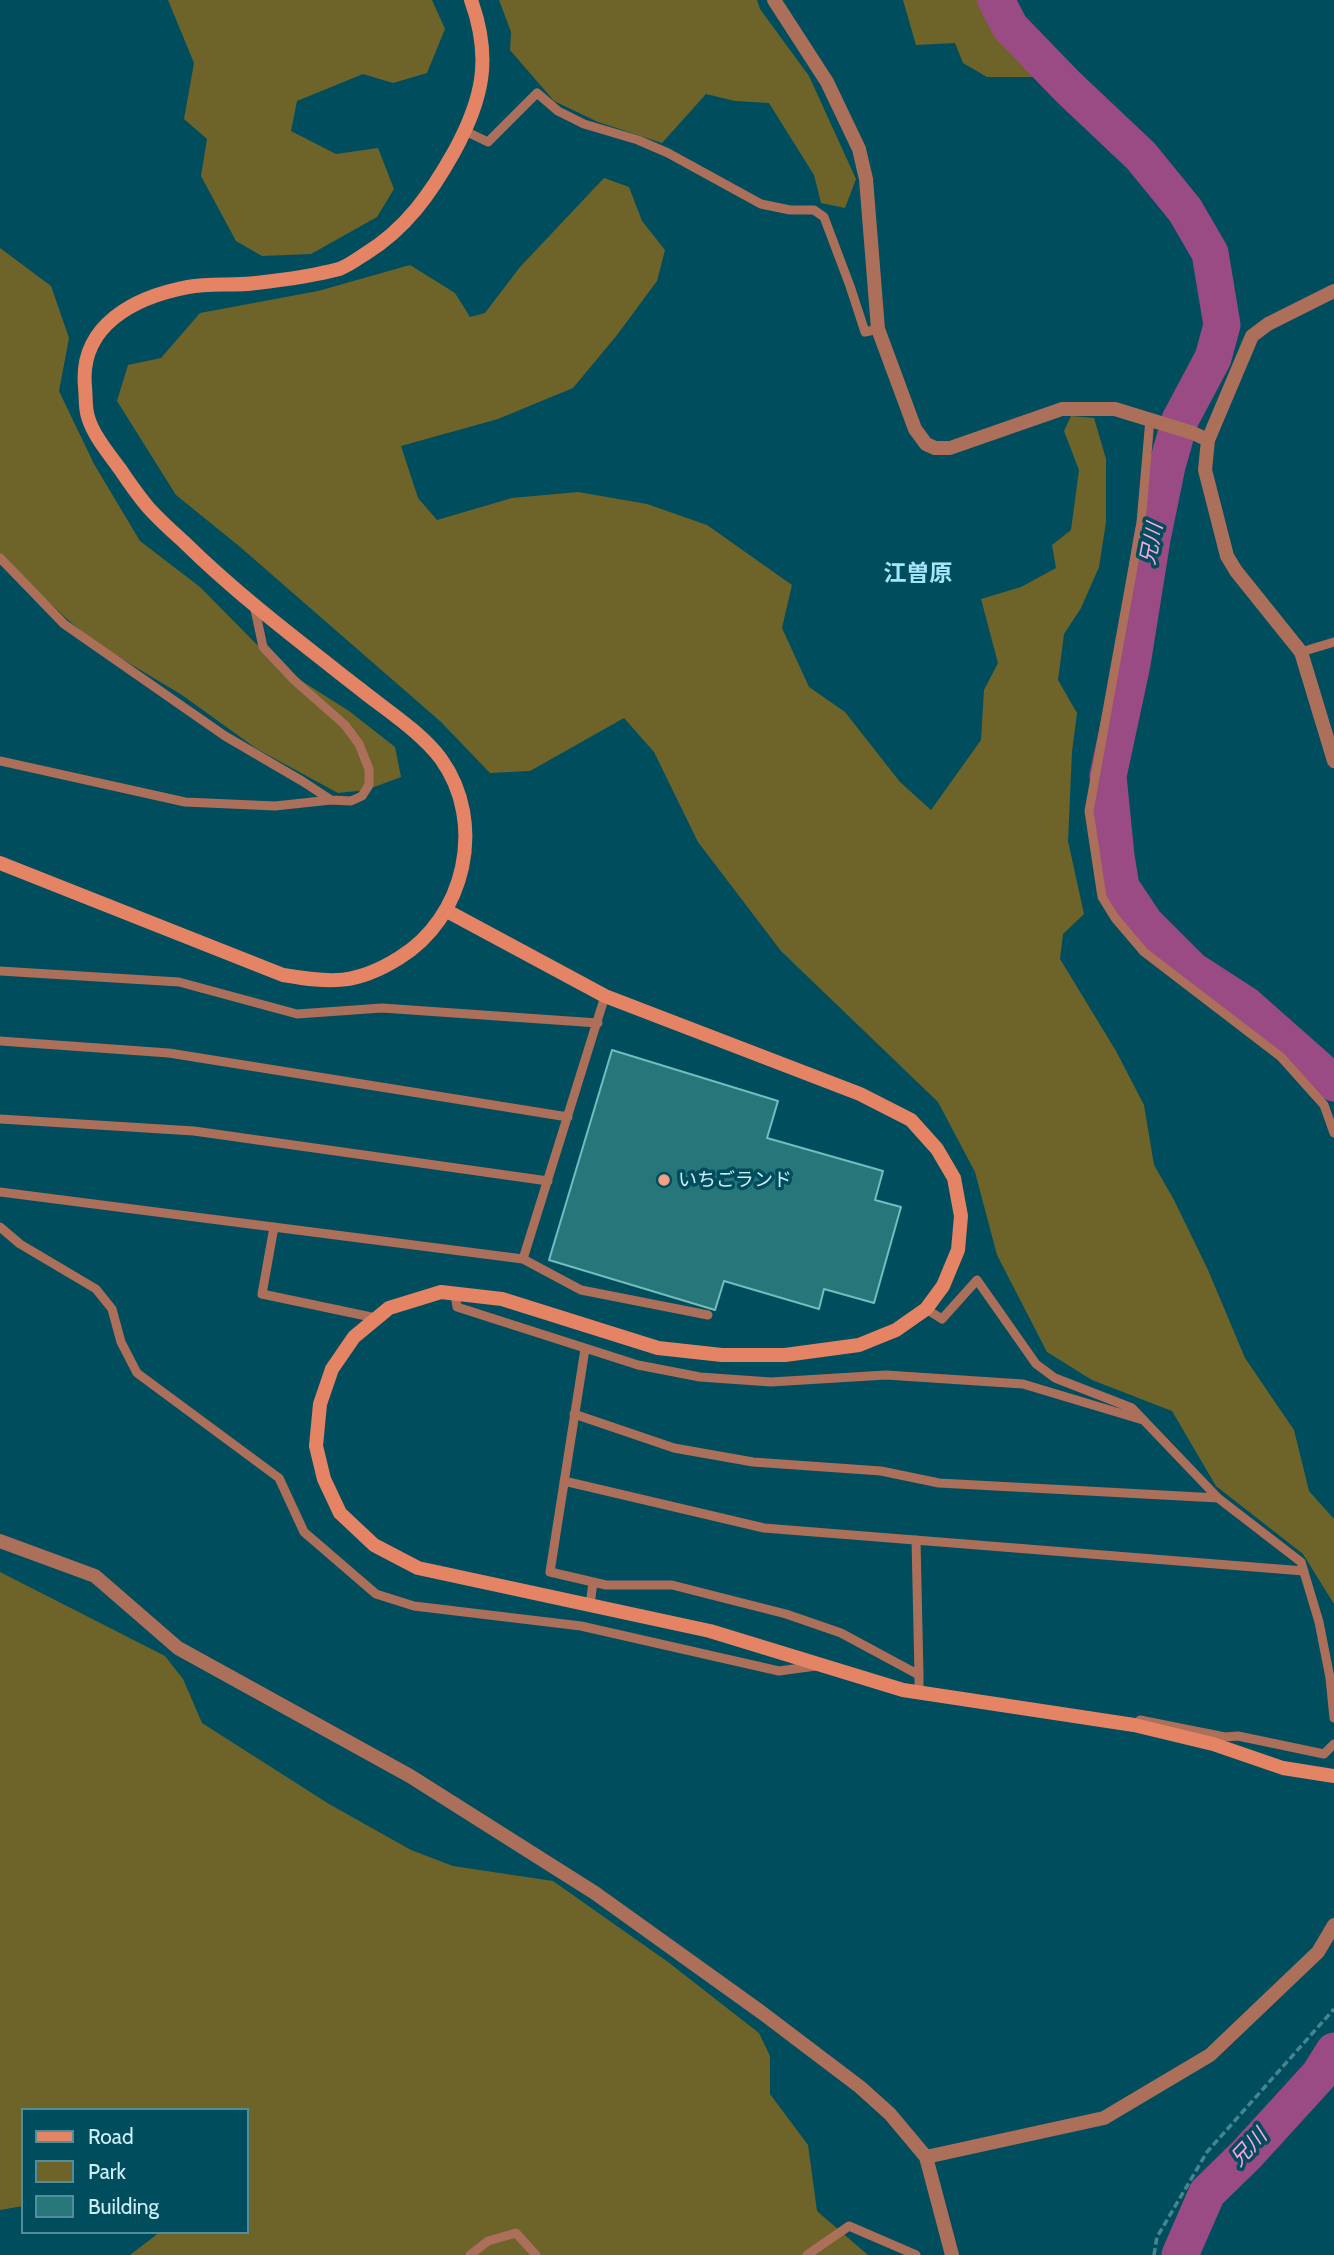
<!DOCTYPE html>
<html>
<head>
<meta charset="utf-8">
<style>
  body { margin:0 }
  #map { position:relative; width:1334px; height:2255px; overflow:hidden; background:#004d5e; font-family:Cabin,sans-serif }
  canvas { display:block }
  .legend { position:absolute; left:21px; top:2108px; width:228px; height:126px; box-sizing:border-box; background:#004d5e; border:2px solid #528d9c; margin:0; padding:9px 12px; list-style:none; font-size:21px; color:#ceeef8 }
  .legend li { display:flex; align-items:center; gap:14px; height:35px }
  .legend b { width:35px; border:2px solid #528d9c }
</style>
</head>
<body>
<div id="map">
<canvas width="1334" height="2255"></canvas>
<ul class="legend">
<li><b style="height:9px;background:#e48464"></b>Road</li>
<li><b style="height:19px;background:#6e6429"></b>Park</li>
<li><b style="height:19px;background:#27777a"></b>Building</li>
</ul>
</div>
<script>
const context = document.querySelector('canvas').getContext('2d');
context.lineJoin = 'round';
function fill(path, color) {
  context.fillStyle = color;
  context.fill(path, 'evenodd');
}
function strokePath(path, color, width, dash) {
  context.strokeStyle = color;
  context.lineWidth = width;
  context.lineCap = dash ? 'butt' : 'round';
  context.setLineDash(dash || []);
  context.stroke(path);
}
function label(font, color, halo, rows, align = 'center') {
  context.font = font + ' Cabin,"Noto Sans JP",sans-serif';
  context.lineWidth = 7;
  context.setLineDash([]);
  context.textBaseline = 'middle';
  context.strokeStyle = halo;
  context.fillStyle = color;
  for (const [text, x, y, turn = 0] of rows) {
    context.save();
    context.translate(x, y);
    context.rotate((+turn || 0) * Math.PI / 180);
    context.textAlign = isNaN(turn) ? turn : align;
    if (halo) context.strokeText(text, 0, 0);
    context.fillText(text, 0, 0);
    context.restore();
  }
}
fill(new Path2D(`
  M168 0H432L445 29 427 73 393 83 363 74 297 101 291 131 336 154 378 148 394 189 377 217 311 254 262 256 236 241 201 176 207 139 184 119 194 63Z
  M499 0H757L760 9 809 76 856 179 845 208 821 203 814 175 769 103 735 101 706 94 662 143 598 122 554 101 510 50 511 32Z
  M903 0H986L998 32 1031 59 1034 77H987L963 63 955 43 916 45Z
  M604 178 629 187 642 221 665 250 657 281 617 335 573 388 498 419 401 446 418 498 437 520 512 498 578 492 647 504 707 525 792 585 782 628 809 687 845 712 900 782 931 810 981 740 984 690 998 663 981 599 1021 587 1056 568 1052 545 1071 530 1079 470 1064 431 1071 416 1094 418 1106 459V522L1099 567 1081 608 1064 634 1058 680 1077 713 1072 752 1068 841 1084 914 1063 934 1060 959 1116 1051 1144 1105 1154 1165 1174 1200 1208 1270 1245 1358 1294 1430 1309 1491 1334 1519V1604L1303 1554 1216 1486 1172 1411 1092 1380 1047 1352 997 1255 975 1172 938 1102 781 951 698 842 654 752 624 718 530 771 490 773 441 722 239 546 176 495 117 401 128 365 161 358 200 313 318 291 410 265 455 293 470 317 485 313 520 267Z
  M0 248 51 286 69 338 59 391 94 464 140 541 200 587 278 666 349 711 395 747 401 777 366 790 338 793 257 749 182 695 97 644 67 619 0 556Z
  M0 1572 165 1656 183 1679 202 1723 329 1804 411 1850 453 1866 553 1881 668 1962 759 2033 770 2056V2094L808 2145 817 2211 868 2255H130L160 2232H247V2110H23V2206L0 2210Z`), '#6e6429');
strokePath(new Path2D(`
  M996 0 1010 27 1068 87 1141 156 1185 210 1210 253 1222 325 1213 358 1180 420 1167 466 1152 539 1132 664 1108 776 1116 856 1121 887 1145 923 1192 970 1246 1005 1334 1083
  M1180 2255 1207 2193 1246 2155 1319 2075 1334 2051`), '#9a4b83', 37);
const building = new Path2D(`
  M612 1050 778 1101 767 1138 883 1171 875 1200 901 1207 874 1303 824 1289 819 1309 724 1281 715 1310 549 1260Z`);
fill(building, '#27777a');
strokePath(building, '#75bcbf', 2);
strokePath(new Path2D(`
  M1154 2255 1157 2237 1207 2152 1334 2009`), '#478493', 3.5, [7, 3.5]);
strokePath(new Path2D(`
  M465 131 488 142 537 93 558 111 584 124 638 140 668 153 761 204 790 210H814L824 217 850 286 865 332 878 329
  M1150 419 1141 523 1089 811 1102 897 1115 918 1144 952 1281 1057 1324 1105 1334 1133
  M0 558 64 624 225 736 302 781 331 800
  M1301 652 1334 642
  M0 761 185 802 275 806 331 800 351 801 362 796 369 785V769L359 744 345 725 294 680 263 647 254 605
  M0 971 179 982 297 1014 382 1008 598 1023
  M0 1041 169 1053 568 1117
  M0 1119 194 1131 548 1181
  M0 1192 523 1259 581 1290 708 1315
  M0 1227 20 1244 96 1289 112 1309 121 1342 137 1373 279 1478 304 1532 376 1594 414 1606 581 1626 779 1671 816 1666
  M274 1227 262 1294 376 1318
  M523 1259 605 996
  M455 1293 457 1307 638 1365 700 1377 771 1382 886 1375 1023 1384 1143 1420
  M926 1309 942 1319 977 1280 1036 1364 1055 1378 1132 1408 1218 1498 1301 1562 1319 1622 1330 1678 1334 1718
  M585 1349 550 1572 606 1585H672L786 1614 841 1633 919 1675V1693
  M574 1414 674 1448 753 1462 881 1471 939 1483 1218 1498
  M564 1481 764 1528 1304 1571
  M916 1540 919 1675
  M590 1605 593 1582
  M1140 1720 1225 1737 1238 1736 1324 1754 1334 1744
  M470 2255 488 2241 516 2233 536 2255
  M807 2255 849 2226 916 2255`), '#ac6f5a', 9);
strokePath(new Path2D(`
  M774 0 827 82 859 149 866 179 878 329 915 429 926 444 935 448H950L1062 409H1115L1193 433 1208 440
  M1334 291 1268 324 1252 336 1208 440 1205 470 1227 556 1236 571 1301 652 1334 761
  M0 1541 95 1576 178 1648 410 1776 595 1893 761 2012 860 2087 890 2114 926 2157 952 2255
  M926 2157 1104 2118 1210 2055 1318 1952 1334 1925`), '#ac6f5a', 14);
strokePath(new Path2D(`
  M0 863 283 975C331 983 356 985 399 958 465 918 487 823 441 759 421 732 386 710 360 689 300 642 239 596 185 543 172 531 158 519 147 506 137 494 128 481 120 469 109 454 93 435 88 417 85 408 86 396 85 387 79 325 135 297 188 287 210 283 234 286 256 283 283 280 313 276 339 269 348 266 357 259 365 254 406 229 431 193 454 152 483 99 492 58 471 0
  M447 911 605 996 860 1094 911 1120 937 1149 954 1178 961 1216 958 1250 943 1286 926 1309 896 1330 859 1345 785 1355H722L658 1348 502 1299 441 1292 389 1308 354 1337 332 1369 320 1404 316 1446 324 1479 340 1513 374 1545 418 1568 710 1631 903 1690 1134 1725 1213 1744 1283 1768 1334 1776`), '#e48464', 14);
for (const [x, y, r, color] of [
  [664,1180,7,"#f39f83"]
]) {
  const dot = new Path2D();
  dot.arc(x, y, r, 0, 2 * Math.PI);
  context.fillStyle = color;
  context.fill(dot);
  strokePath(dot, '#004d5e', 2.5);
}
label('19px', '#ceeef8', '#004d5e', [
  ["いちごランド",678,1180]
], 'left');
label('italic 21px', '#fca6e0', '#004d5e', [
  ["兄川",1152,544,-79],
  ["兄川",1249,2148,-47]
]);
label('bold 23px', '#a4e5fa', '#004d5e', [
  ["江曽原",918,574]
]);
</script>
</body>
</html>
